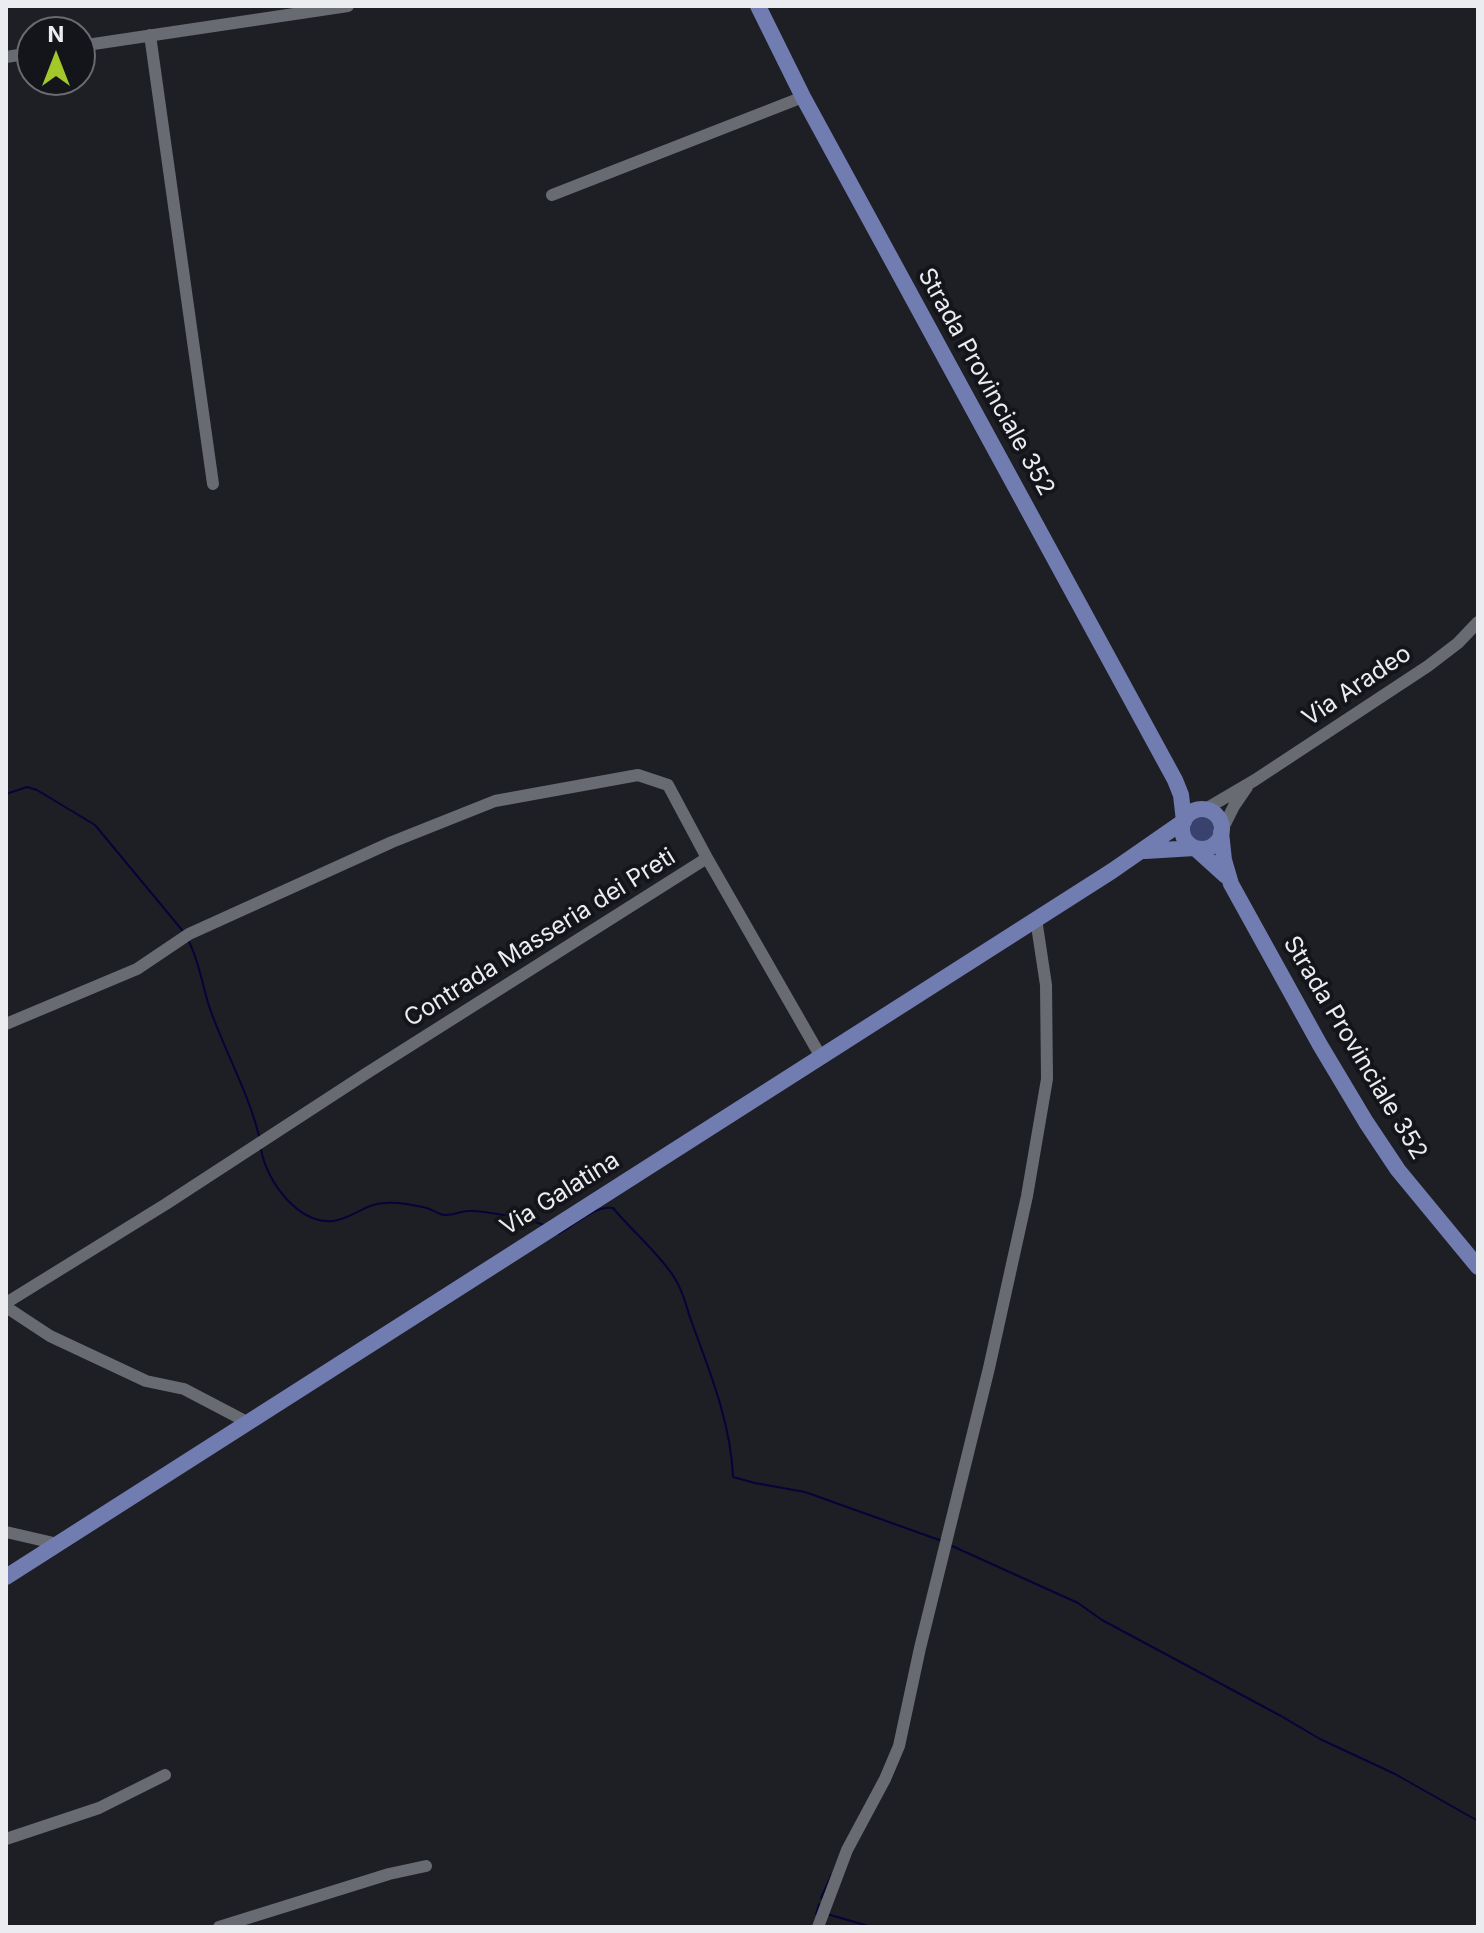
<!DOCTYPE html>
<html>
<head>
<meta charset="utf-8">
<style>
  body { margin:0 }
  #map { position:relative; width:1484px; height:1933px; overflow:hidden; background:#1d1f25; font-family:Inter,sans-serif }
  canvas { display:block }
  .frame { position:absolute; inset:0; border:8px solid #eaecf0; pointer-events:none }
  .north { position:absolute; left:16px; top:16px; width:80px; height:80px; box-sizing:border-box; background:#14151b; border:2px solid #6a6b70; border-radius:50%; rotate:0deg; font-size:22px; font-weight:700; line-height:32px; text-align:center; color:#eaecf0 }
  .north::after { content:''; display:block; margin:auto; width:28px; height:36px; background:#a2c929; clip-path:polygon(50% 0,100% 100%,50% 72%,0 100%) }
</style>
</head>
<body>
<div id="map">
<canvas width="1484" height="1933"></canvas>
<div class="frame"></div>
<div class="north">N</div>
</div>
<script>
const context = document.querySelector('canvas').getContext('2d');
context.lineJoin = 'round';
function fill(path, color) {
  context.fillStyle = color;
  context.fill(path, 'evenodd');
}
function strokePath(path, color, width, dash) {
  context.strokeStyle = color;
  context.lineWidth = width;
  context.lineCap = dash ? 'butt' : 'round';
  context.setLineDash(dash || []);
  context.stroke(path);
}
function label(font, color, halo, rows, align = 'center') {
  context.font = font + ' Inter,sans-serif';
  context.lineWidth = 8;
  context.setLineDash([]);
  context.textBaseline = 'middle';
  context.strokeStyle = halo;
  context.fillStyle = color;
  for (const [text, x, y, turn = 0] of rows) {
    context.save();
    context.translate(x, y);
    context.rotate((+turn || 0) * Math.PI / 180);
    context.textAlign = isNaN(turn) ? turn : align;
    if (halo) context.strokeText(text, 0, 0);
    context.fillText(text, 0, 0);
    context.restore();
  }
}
fill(new Path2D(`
  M1186 829a16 16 0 1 1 32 0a16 16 0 1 1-32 0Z`), '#39426d');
strokePath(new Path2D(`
  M6 794 27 787 37 790 95 825 182 930
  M188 940C199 960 202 984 209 1006 224 1050 248 1091 259 1136
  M261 1149C266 1180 297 1224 333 1221 352 1219 366 1203 385 1203 399 1202 414 1205 427 1208 433 1210 438 1214 444 1215 453 1216 460 1211 468 1211 483 1210 534 1220 546 1226
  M558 1234C574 1226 594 1205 613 1208 632 1231 658 1252 674 1277 684 1292 686 1307 692 1323 710 1372 731 1424 733 1477L755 1483 805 1492 942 1541
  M952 1546 1078 1603 1102 1620 1281 1716 1320 1739 1395 1774 1478 1821
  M821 1898 832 1874
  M816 1914 819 1904
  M827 1914 872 1927`), '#070338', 2);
strokePath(new Path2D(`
  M150 35 213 484
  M80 46 348 6
  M6 57 32 53
  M552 195 803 97
  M1204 810 1255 780 1428 666 1458 643 1478 622
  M1221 832 1234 806 1247 787
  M707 858 821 1057
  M6 1024 137 969 189 934 392 842 495 801 638 775 668 785 707 858 367 1073 166 1204 6 1303
  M6 1307 50 1336 146 1381 184 1389 247 1422
  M6 1532 58 1544
  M6 1839 99 1808 165 1775
  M219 1927 389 1874 426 1866
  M818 1927 847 1850 885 1779 899 1746 920 1648 989 1368 1027 1196 1047 1079 1046 985 1036 919`), '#696b72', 12);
strokePath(new Path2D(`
  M1182 829a20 20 0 1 1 40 0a20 20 0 1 1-40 0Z
  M1221 832 1224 860 1231 884 1320 1045 1366 1122 1398 1170 1478 1267
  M1145 851 1195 848 1226 876
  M6 1577 1112 871 1184 821 1181 795 1175 780 803 97 758 6`), '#717db1', 16);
label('24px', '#eaecf0', '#14151b', [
  ["Strada Provinciale 352",986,382,61],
  ["Via Aradeo",1357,686,-34],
  ["Contrada Masseria dei Preti",540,938,-32],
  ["Strada Provinciale 352",1355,1048,59],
  ["Via Galatina",560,1194,-32]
]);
</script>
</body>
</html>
